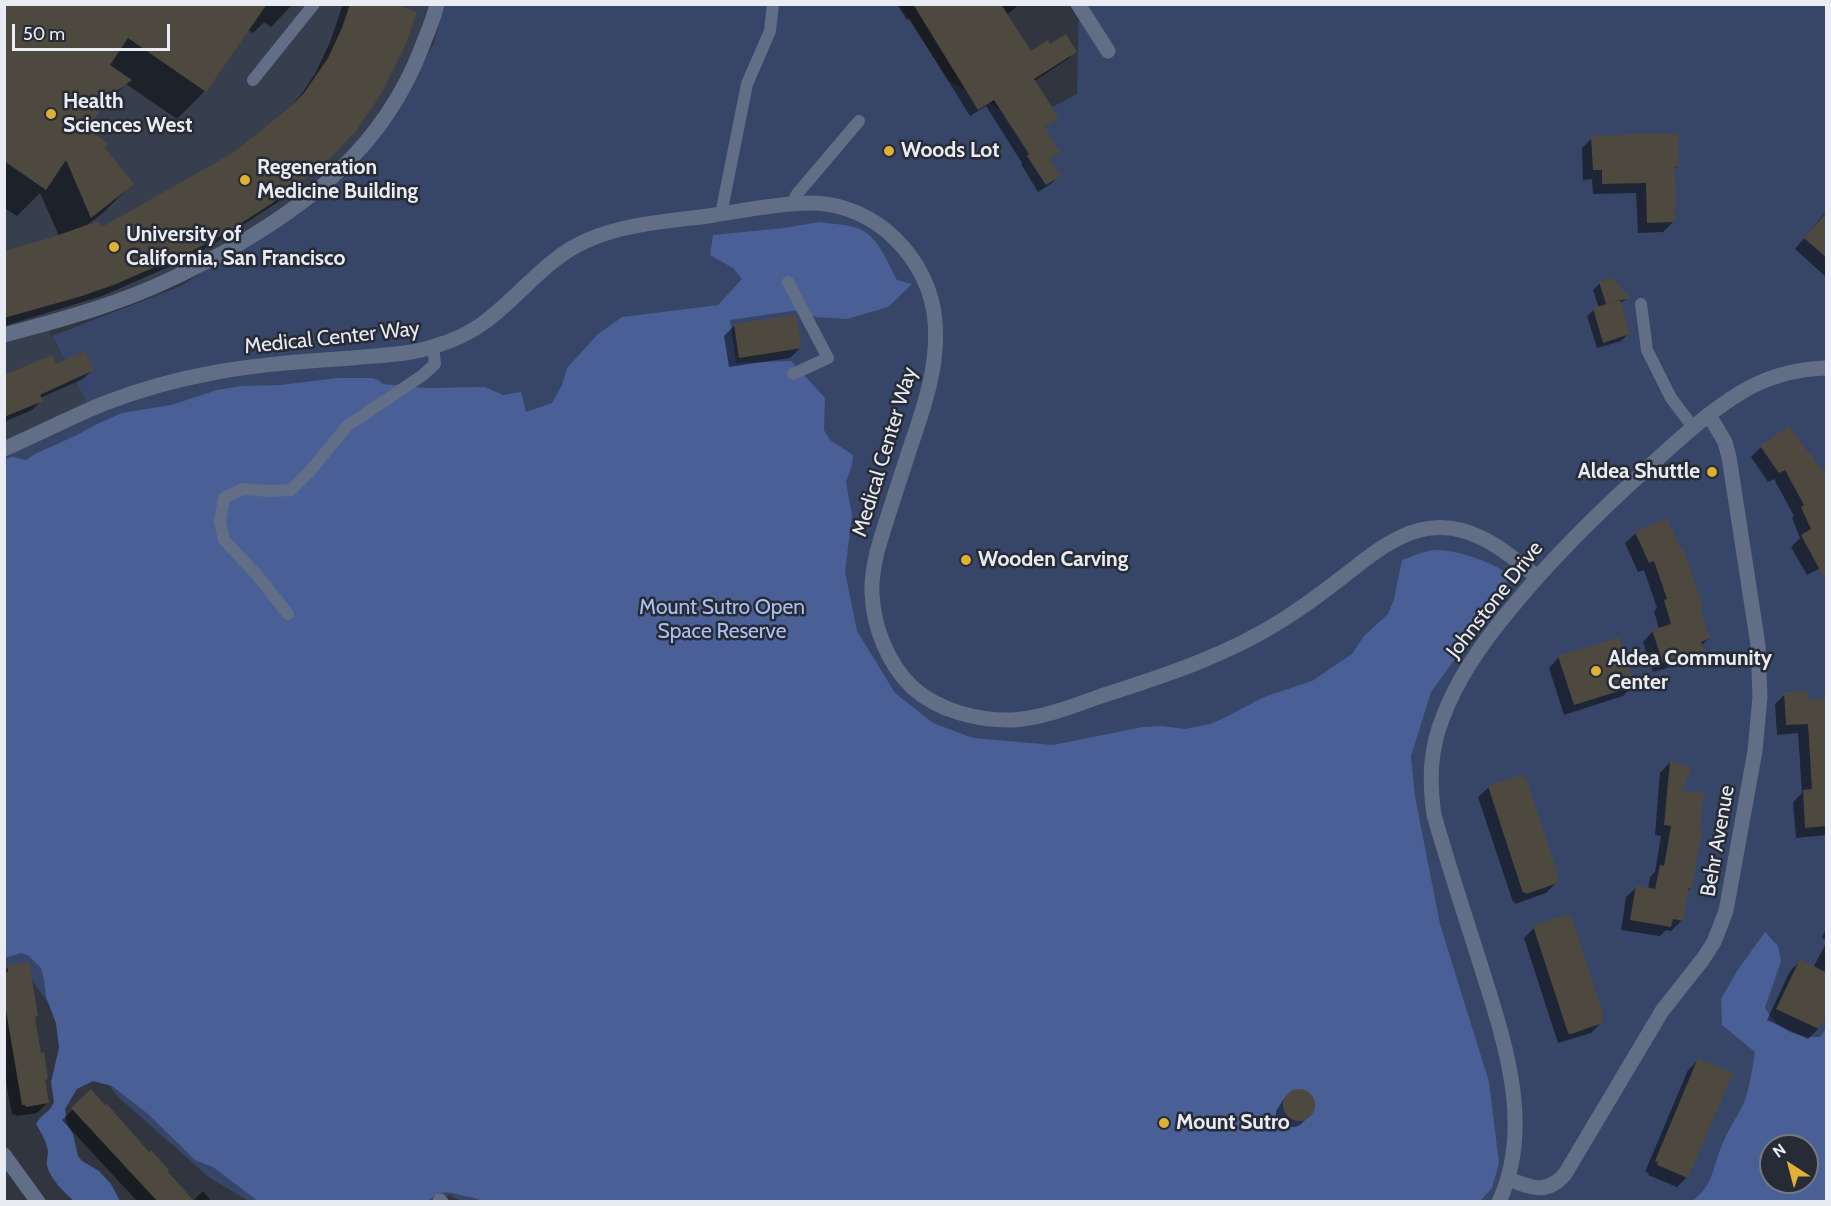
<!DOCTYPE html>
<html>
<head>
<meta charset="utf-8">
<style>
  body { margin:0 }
  #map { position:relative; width:1831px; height:1206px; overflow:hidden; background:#30353f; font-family:Cabin,sans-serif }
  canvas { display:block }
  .frame { position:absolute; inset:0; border:6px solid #e9ecf3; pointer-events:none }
  .north { position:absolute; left:1759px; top:1134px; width:60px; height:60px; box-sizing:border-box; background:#272b35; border:2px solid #757881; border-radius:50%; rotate:324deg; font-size:16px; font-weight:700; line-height:24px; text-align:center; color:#e9ecf3 }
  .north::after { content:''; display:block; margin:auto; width:21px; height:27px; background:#dfb034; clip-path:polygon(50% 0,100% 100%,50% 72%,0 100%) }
  .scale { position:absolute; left:12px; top:24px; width:158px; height:27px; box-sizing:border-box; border:3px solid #e9ecf3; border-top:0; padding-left:8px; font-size:18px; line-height:21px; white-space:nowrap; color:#e9ecf3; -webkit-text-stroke:4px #272b35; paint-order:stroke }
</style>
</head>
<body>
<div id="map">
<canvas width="1831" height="1206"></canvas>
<div class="frame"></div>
<div class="north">N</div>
<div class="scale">50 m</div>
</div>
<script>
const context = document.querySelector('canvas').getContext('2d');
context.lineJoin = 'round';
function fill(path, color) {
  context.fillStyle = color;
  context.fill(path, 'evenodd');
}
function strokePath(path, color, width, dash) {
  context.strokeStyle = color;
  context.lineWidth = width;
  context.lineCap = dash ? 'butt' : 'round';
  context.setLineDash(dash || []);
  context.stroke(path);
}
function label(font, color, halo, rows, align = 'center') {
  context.font = font + ' Cabin,sans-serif';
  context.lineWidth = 5;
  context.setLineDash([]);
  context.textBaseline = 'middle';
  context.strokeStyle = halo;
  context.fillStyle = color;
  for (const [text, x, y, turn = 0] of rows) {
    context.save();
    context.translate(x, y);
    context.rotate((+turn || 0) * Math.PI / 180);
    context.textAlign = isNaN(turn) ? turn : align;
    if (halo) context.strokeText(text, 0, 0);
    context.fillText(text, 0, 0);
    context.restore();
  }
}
fill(new Path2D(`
  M5 5H429V30L355 155 270 225 176 268 155 287 45 324 94 416 5 450Z`), '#373e4e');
fill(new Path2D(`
  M444 5H899L949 81 1024 122 1077 94 1079 5H1826V1201L463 1202 450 1195 429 1202 249 1201 210 1178 118 1097 27 974H5L4 456 94 416 52 336 181 286 316 199 355 169 396 111 434 43ZM1771 1146H1807V1182H1771Z`), '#374668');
fill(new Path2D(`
  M819 222C831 224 845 224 857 228 878 235 887 262 897 280L912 284 888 307 847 319 816 317 799 310 730 320 736 363 791 361 825 398 824 430 830 440 853 455 852 465 846 482 852 515 845 572 857 631 895 693 933 723 973 738 1053 745 1143 727 1162 726 1185 729 1210 724 1222 719 1264 697 1312 681 1352 654 1364 636 1388 614 1394 599 1402 560C1413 556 1424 551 1435 550 1454 549 1493 562 1508 574L1505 590 1431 692 1411 756 1415 797 1440 924 1489 1082 1499 1163 1492 1188 1480 1201 483 1202C477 1198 471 1197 464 1196 447 1192 442 1189 428 1201H258L213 1167 195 1160 148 1114 112 1086 93 1081 77 1089 65 1109 67 1124 73 1134 78 1156 82 1161 99 1171 111 1184 120 1201H74C64 1192 51 1180 47 1166 46 1161 48 1156 48 1151 46 1141 41 1132 36 1124L40 1118 50 1109 54 1102 51 1082 59 1048 56 1023 46 997 44 980 41 968 29 956 21 953 5 958V459L13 457 26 460 35 454 77 435 95 425 122 413 171 405 217 390 241 386 280 385 338 378H372L378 380 383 384 427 388 485 387 503 395 521 392 526 412 552 403 562 385 567 368 597 335 622 317 718 305 742 279 733 268 710 255 713 235 784 228Z
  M1765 932 1778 946 1781 961 1765 1008C1777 1029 1795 1038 1820 1037L1826 1029V1201H1692C1715 1184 1712 1168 1722 1145 1728 1130 1737 1117 1744 1103 1750 1087 1752 1069 1755 1052L1722 1025 1721 999 1737 971ZM1771 1146H1807V1182H1771Z`), '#495f96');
fill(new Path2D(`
  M4 4H293L271 27 264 22 253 33 248 30 205 91 177 119 126 84 102 108 85 130 103 148 132 184 104 212 86 226 101 229 236 152 285 113 303 92 316 72 330 42 343 4H391L321 166 278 202 212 245 178 263 102 296 4 326V252L59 236 40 193 17 216 4 208Z
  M897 4H1020L1006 15 1030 53 1050 46 1075 52 1068 59 1034 81 1057 117 1044 128 1059 152 1049 160 1059 175 1052 183 1038 192 1021 164 1022 163 986 106 970 116 909 18 907 20Z
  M1592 138 1678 166 1673 170 1675 211 1673 212V222L1663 232 1638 233 1636 193 1593 194 1592 179 1583 180 1582 148Z
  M1826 212V277L1795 249Z
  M1600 283 1628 298 1619 304 1628 334 1621 341 1597 348 1587 316 1594 310 1599 308 1593 290Z
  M734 326 800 348 790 358 729 367 724 336Z
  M55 366 92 370 83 379 40 398 41 401 32 410 4 422V372L6 376Z
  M1761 447 1826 484V565L1807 575 1791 547 1800 538 1792 518 1794 516 1774 479 1768 482 1751 457Z
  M1636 533 1699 608 1709 638 1701 646 1702 650 1692 660 1653 672 1643 642 1653 631 1659 629 1654 611 1657 608 1644 570 1638 572 1625 543Z
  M1559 657 1633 685 1623 696 1564 715 1549 668Z
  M1785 694 1806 702 1826 701V835L1796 838 1793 802 1802 793 1798 733 1777 735 1775 704Z
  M1670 762 1680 792 1691 888 1687 892 1682 920 1671 931 1666 930 1660 936 1621 930 1626 897 1637 887 1648 889 1650 877 1655 872 1661 836 1655 835 1660 773Z
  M1489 787 1557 877 1555 879 1556 883 1546 893 1515 904V902H1513L1478 797Z
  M1536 926 1601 1023 1591 1033 1558 1043 1524 938Z
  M1826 928V940L1822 938Z
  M1826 943V1010L1818 1029 1808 1039 1767 1020 1790 971 1800 961 1813 968Z
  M8 967 34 1018 40 1055 46 1079 44 1081 47 1103 37 1113 16 1116 15 1114 12 1115 4 1071V970Z
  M1698 1060 1687 1177 1677 1187 1648 1175 1649 1173 1645 1172 1688 1070Z
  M1301 1091 1311 1096 1313 1108 1312 1113 1300 1125 1295 1127 1283 1126 1276 1116V1111L1283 1100 1290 1093Z
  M91 1092 105 1107 165 1202H138L62 1120Z
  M203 1191 212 1202H192Z`), '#0007');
fill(new Path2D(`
  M4 4H267L206 92 128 38 110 65 132 80 110 96 88 129 108 143 105 148 134 184 91 218 66 160 46 190 4 161Z
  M350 4H395L417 12 405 46 381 94 355 132 335 153 315 172 271 204 226 233 192 251 116 284 82 296 4 318V251L50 238 98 221 102 227 236 151 290 107 304 93 328 58 342 28Z
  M913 4H1001L1031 51 1048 40 1050 44 1066 34 1077 52 1034 79 1059 118 1045 127 1060 152 1050 159 1061 176 1046 185 1027 156 1029 154 994 100 978 110Z
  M1678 133 1679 166 1675 167 1676 211H1674L1675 222 1647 223 1646 183 1602 184V170H1593L1591 136Z
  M1827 212V258L1804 238Z
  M1612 277 1630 298 1606 304 1599 282Z
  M1620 300 1630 334 1603 343 1593 308Z
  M796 315 802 348 739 358 734 324Z
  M85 351 94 370 40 395 43 401 4 417V375L52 355 56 364Z
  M1789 426 1809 454 1811 453 1817 464 1818 463 1827 477V583L1801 535 1811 529 1801 507 1804 505 1785 470 1779 473 1760 446Z
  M1667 518 1681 550 1683 549 1703 606 1700 608 1710 638 1701 642 1704 650 1685 658 1684 656 1663 663 1652 630 1671 624 1664 600 1667 599 1654 561 1649 563 1635 532Z
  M1619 637 1635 686 1574 705 1558 656Z
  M1807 691 1808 700 1827 699V826L1805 828 1803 790 1812 789 1808 724 1786 725 1784 692Z
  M1670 761 1692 767 1682 791 1704 793 1700 829 1702 830 1692 889 1689 888 1683 921 1673 919 1671 927 1630 920 1636 885 1655 889 1660 865 1664 866 1671 826 1664 825Z
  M1523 774 1524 779 1526 778 1559 878H1556L1558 883 1526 894 1525 892 1523 893 1488 786Z
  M1568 914 1569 918H1572L1604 1017 1602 1018 1603 1023 1571 1034 1568 1033 1533 926Z
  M1800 959 1827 973V1013L1819 1029 1776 1009Z
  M29 962 38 1016 35 1017 41 1053 44 1052 48 1079 45 1080 49 1103 26 1107 25 1105H22L4 999V972H8L7 965Z
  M1698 1058 1733 1073 1688 1178 1657 1165 1658 1162 1655 1161Z
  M1283 1105a16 16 0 1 1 32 0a16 16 0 1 1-32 0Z
  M91 1089 105 1105 107 1104 149 1152 151 1150 169 1170 168 1172 195 1202H158L71 1108Z`), '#4e493e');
strokePath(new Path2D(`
  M253 80 314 4
  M792 204 797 194 859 121
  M721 214 747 84 770 31 773 4
  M788 282 828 358 793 374
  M1641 304 1647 350 1671 398 1693 427
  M288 614 257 575 224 540 220 522 224 498 243 489 269 491 291 490 311 470 347 426 423 375 435 364 433 347`), '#626d86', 12);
strokePath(new Path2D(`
  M1078 4 1108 51
  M4 335C45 324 87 313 126 298 159 286 190 270 221 254 311 204 384 146 422 47 427 33 434 19 437 4
  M4 449C38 434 71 417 105 403 141 389 179 379 217 372 262 364 307 361 352 358 380 355 409 355 435 346 452 341 468 334 482 324 519 298 545 258 588 240 625 224 668 221 708 216 740 211 779 203 811 203 875 203 930 259 935 321 939 365 924 407 910 448 899 482 887 517 877 552 874 566 871 579 872 593 873 626 888 664 912 687 938 711 979 721 1013 720 1043 718 1073 706 1101 696 1164 676 1228 655 1284 619 1303 607 1322 593 1340 579 1365 560 1389 538 1420 530 1467 518 1504 550 1537 577
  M4 1155 38 1202
  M1509 1179C1531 1188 1547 1195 1565 1174L1662 1011 1703 959 1714 942 1726 911 1755 751 1760 697 1758 645 1729 457 1725 442 1709 415
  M440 1201 441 1202
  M1499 1202C1535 1124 1503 1038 1480 963 1464 913 1448 864 1434 815 1429 780 1430 749 1443 717 1458 676 1485 639 1513 606 1552 558 1596 515 1642 473 1673 445 1704 415 1740 393 1766 377 1797 369 1826 368`), '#626d86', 15);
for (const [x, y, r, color] of [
  [51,114,6,"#dfb034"],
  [889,151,6,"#dfb034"],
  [245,180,6,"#dfb034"],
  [114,247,6,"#dfb034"],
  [1712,472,6,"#dfb034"],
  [966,560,6,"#dfb034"],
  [1596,671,6,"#dfb034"],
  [1164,1123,6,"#dfb034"]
]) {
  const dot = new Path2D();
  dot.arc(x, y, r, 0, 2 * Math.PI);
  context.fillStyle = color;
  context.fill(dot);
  strokePath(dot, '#272b35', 2);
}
label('bold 21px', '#e9ecf3', '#272b35', [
  ["Health",63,102],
  ["Sciences West",63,126],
  ["Woods Lot",901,151],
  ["Regeneration",257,168],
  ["Medicine Building",257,192],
  ["University of",126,235],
  ["California, San Francisco",126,259],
  ["Aldea Shuttle",1700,472,"right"],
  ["Wooden Carving",978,560],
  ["Aldea Community",1608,659],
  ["Center",1608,683],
  ["Mount Sutro",1176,1123]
], 'left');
label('21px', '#e9ecf3', '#272b35', [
  ["Medical Center Way",332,338,-6],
  ["Medical Center Way",885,452,-73],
  ["Johnstone Drive",1495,600,-52],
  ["Behr Avenue",1718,841,-80]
]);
label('21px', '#abc0f2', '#272b35', [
  ["Mount Sutro Open",722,608],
  ["Space Reserve",722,632]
]);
</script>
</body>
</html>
